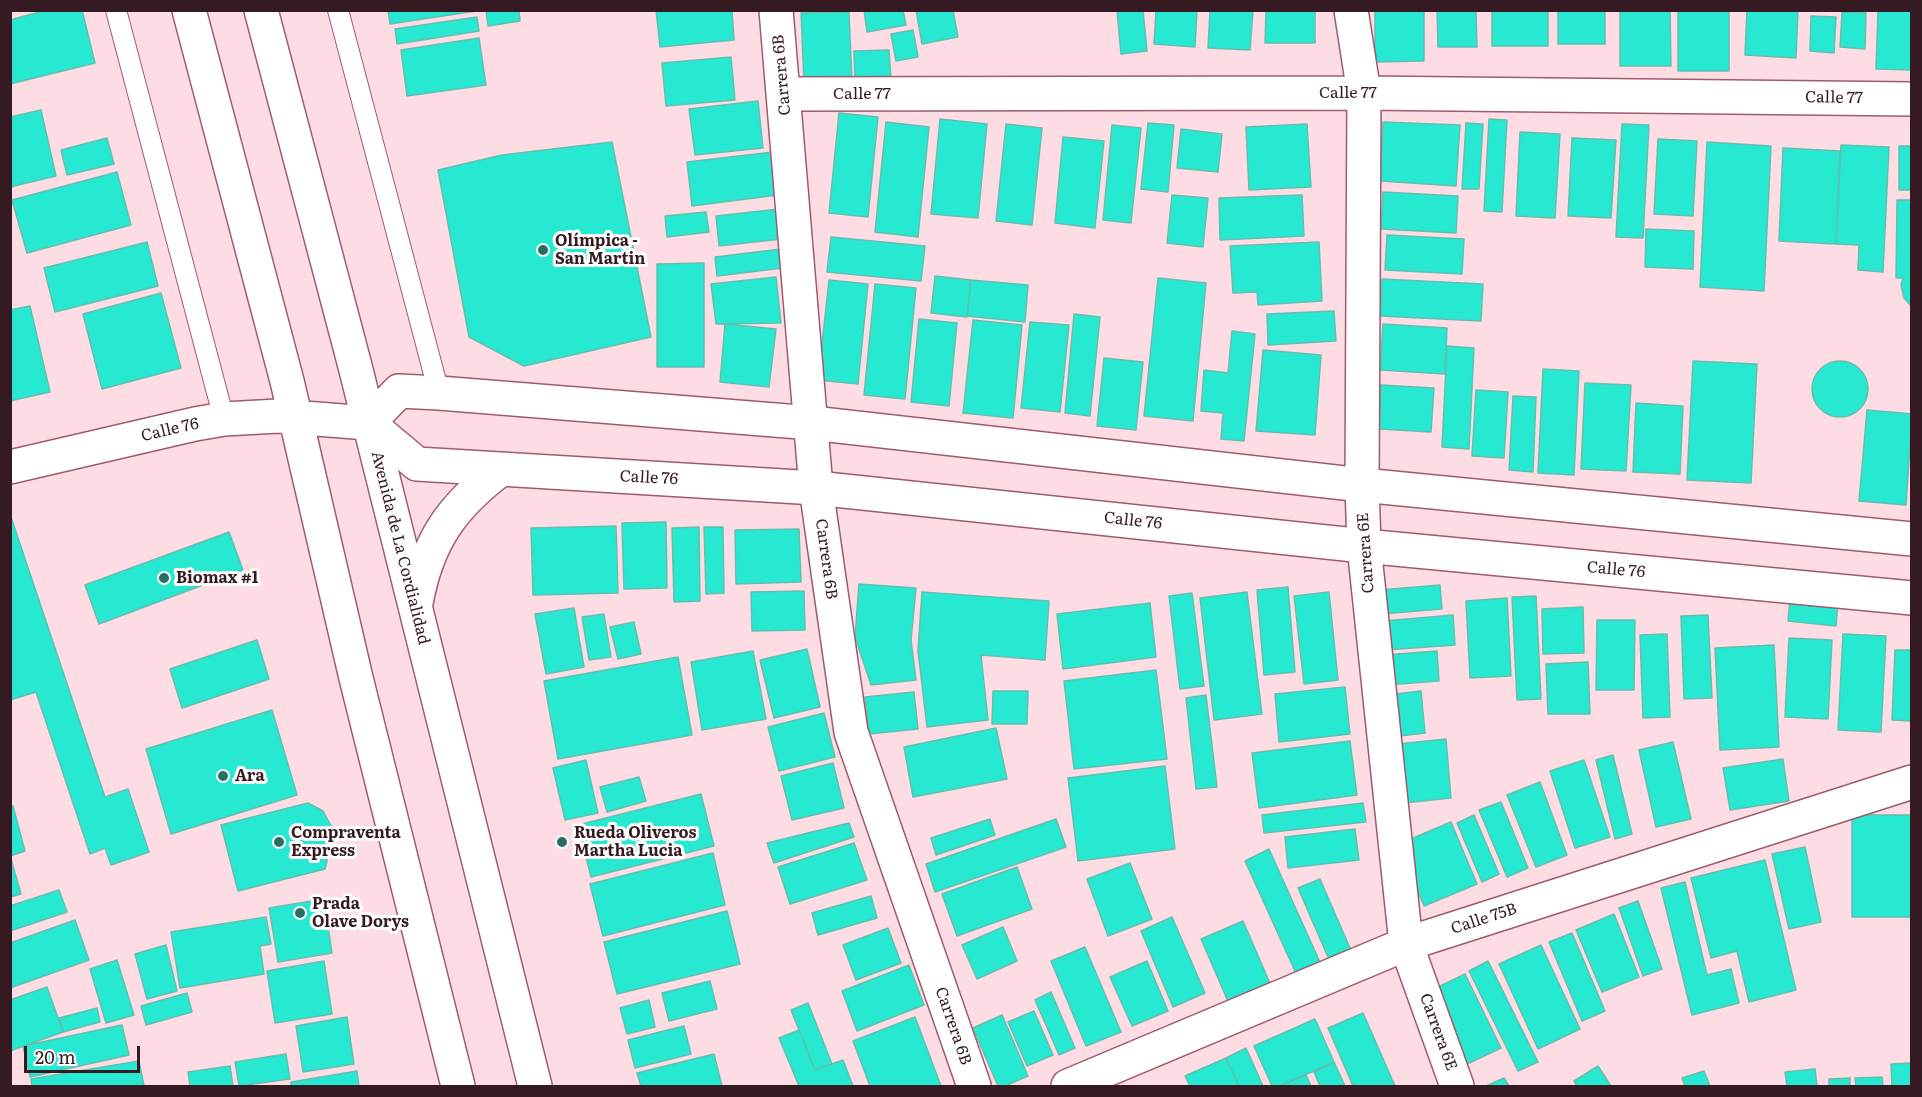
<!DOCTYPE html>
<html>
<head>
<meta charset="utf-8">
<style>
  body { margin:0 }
  #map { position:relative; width:1922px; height:1097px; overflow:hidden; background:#fddce4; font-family:Literata,serif }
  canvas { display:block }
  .frame { position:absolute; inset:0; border:12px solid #361a22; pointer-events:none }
  .scale { position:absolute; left:24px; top:1046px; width:116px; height:27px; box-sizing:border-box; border:3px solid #361a22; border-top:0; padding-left:8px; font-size:18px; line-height:21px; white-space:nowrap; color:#361a22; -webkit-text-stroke:4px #fff; paint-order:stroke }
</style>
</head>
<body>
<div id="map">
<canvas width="1922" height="1097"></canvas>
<div class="frame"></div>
<div class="scale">20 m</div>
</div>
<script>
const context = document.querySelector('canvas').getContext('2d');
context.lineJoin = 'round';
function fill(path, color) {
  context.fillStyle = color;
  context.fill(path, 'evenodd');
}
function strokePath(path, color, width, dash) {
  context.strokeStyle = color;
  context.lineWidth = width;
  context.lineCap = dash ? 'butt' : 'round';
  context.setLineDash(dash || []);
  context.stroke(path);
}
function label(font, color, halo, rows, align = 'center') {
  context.font = font + ' Literata,serif';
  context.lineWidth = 6;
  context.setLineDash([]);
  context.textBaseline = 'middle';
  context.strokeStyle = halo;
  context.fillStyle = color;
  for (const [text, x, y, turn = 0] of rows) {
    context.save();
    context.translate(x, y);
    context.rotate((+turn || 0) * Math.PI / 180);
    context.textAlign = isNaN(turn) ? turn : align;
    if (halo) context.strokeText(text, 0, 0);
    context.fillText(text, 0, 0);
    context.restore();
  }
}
const building = new Path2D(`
  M47 10H82L95 63 10 84V20Z
  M388 10H476V11L390 24Z
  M486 10H519L520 21 488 26Z
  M656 10H732L734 40 660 47Z
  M864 10H903L906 25 867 32Z
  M916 10H953L958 37 922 44Z
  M1117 10H1143L1147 51 1121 54Z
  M1156 10H1197L1195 47 1154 44Z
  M1210 10H1253L1250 50 1208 48Z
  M1266 10H1315V43H1265Z
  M1375 10H1424V61L1375 62Z
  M1437 10H1476L1477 47H1438Z
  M1492 10H1548V46H1492Z
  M1558 10H1605V44H1558Z
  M1620 10H1670L1671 66H1620Z
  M1678 10H1729V71H1678Z
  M1747 10H1798L1796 58 1745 55Z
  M1878 10H1912V70L1876 69Z
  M849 12 852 82 804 83 801 13Z
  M1842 12 1866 13 1865 49 1840 47Z
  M1811 16 1836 17 1834 53 1810 51Z
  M477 17 479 31 397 44 395 29Z
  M913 30 918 57 896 61 891 34Z
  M479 38 486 85 407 96 401 50Z
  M889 50 891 79 855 81 854 51Z
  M731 57 735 100 666 106 662 63Z
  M758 101 763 148 695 155 689 109Z
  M41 110 56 176 10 187V117Z
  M839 113 878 117 868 217 829 213Z
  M940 119 987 124 978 218 931 214Z
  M1489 119 1507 120 1502 212 1484 211Z
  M886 122 929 127 918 237 875 232Z
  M1383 122 1460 125 1456 186 1380 181Z
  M1148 123 1174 125 1168 192 1141 189Z
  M1466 123 1483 124 1479 189H1462Z
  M1006 124 1042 128 1032 225 996 221Z
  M1307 124 1311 187 1249 190 1246 127Z
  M1622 124 1649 125 1643 238 1616 237Z
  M1112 125 1141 128 1131 223 1103 220Z
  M1181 129 1222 134 1218 172 1177 168Z
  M1520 132 1560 134 1555 218 1516 216Z
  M1063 137 1104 141 1095 228 1055 223Z
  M107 138 114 164 67 175 61 150Z
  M1572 138 1616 140 1611 218 1568 216Z
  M1658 139 1697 141 1693 216 1654 214Z
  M612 142 651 337 524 366 469 337 438 170 502 155Z
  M1707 142 1771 146 1764 291 1700 287Z
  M1841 145 1889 147 1883 272 1858 270 1859 245 1836 244Z
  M1899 146H1912V190H1899Z
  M1783 148 1840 151 1836 244 1779 241Z
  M773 152 778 195 692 206 687 162Z
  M117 172 131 225 27 253 12 200Z
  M1383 192 1458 196 1456 233 1381 229Z
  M1172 195 1208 198 1203 247 1167 243Z
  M1302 195 1304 236 1220 240 1219 198Z
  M1897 200H1912V307L1904 298 1901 285 1903 278H1896Z
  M779 209 782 239 719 246 716 216Z
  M706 212 709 232 667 237 665 216Z
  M1646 229 1694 231 1693 269 1645 267Z
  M1387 235 1464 239 1462 274 1385 270Z
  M831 237 925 246 921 281 827 272Z
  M147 242 158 286 55 312 44 268Z
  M1319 242 1322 301 1258 305 1257 292 1233 293 1230 246Z
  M781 249 783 268 717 276 715 257Z
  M704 263V367H657V264Z
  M935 276 971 280 967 317 931 313Z
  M776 277 781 323 716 324 711 284Z
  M1158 278 1206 283 1193 421 1144 416Z
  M1382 279 1483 284 1481 321 1380 316Z
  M829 280 868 284 858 384 818 380Z
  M971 280 1028 285 1025 322 967 316Z
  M875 284 916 288 905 399 864 395Z
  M161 293 181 368 102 389 83 314Z
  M30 306 50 392 10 401V310Z
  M1334 311 1336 341 1268 345 1267 314Z
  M1074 314 1100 317 1090 416 1065 413Z
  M919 319 957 323 949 406 911 402Z
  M973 320 1022 325 1013 418 963 413Z
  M1030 322 1069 325 1060 412 1021 408Z
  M725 324 776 329 769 387 720 382Z
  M1383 324 1447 328 1445 374 1380 370Z
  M1232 331 1255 334 1244 441 1221 439 1223 413 1201 411 1204 370 1228 373Z
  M1447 346 1474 348 1469 449 1442 447Z
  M1263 350 1321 355 1315 435 1256 431Z
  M1104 358 1143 362 1136 430 1097 426Z
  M1812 389a28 28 0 1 1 56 0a28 28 0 1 1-56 0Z
  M1693 361 1757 364 1751 483 1687 480Z
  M1543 369 1579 371 1574 475 1538 473Z
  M1585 383 1631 385 1626 471 1581 469Z
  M1381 385 1434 388 1431 432 1379 429Z
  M1476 390 1508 392 1504 458 1472 456Z
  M1513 396 1536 397 1533 472 1509 470Z
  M1636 403 1683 406 1680 474 1633 472Z
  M1867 410 1912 414 1906 505 1859 501Z
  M10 514 105 797 128 789 149 852 111 865 105 848 90 854 36 692 10 700Z
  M666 522 667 588 624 589 622 523Z
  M616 526 618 593 533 595 531 528Z
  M699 527 700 601 674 602 672 528Z
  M704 527H723L724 593 706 594Z
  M799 529 801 582 736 584 735 530Z
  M229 532 243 570 99 624 85 585Z
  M859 584 916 588 911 640 916 680 871 685 855 637Z
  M1440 585 1442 609 1381 614 1379 590Z
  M1288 587 1295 672 1264 675 1257 590Z
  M804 591 805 630 752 631 751 592Z
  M922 592 1049 601 1045 660 981 655 988 720 927 727 918 651Z
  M1247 592 1262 714 1214 720 1200 598Z
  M1329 592 1338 680 1304 684 1294 596Z
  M1192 593 1204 686 1180 689 1169 596Z
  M1536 596 1541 699 1517 700 1512 597Z
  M1507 598 1511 676 1470 678 1466 601Z
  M1790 598 1838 603 1836 626 1788 621Z
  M1150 603 1156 657 1063 669 1057 614Z
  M1583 607 1584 653 1543 654 1542 609Z
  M574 608 584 667 546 674 535 614Z
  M604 614 611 657 589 660 582 617Z
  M1453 615 1455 645 1386 650 1384 621Z
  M1708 615 1712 698 1684 699 1681 616Z
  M1597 620H1635L1634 690H1596Z
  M634 622 641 654 618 659 610 627Z
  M1667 634 1670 717 1643 718 1640 635Z
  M1843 634 1886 636 1881 732 1838 730Z
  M1789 638 1832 640 1828 719 1785 717Z
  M257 640 269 679 182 708 170 669Z
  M1774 645 1779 747 1720 750 1715 648Z
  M807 649 820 707 774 718 760 660Z
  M1895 650H1912V721L1892 720Z
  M753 651 766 719 702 730 691 662Z
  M1437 651 1439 681 1386 685 1384 655Z
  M678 657 692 735 558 759 544 681Z
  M1588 662 1590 714H1548L1546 664Z
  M1156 670 1167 759 1074 769 1064 681Z
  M1345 687 1350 734 1279 742 1275 694Z
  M993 691H1028L1027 724H992Z
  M1421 691 1425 733 1391 737 1387 695Z
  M914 692 918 729 869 734 865 697Z
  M1206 695 1217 787 1196 789 1186 698Z
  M272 710 297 795 171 834 146 749Z
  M824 713 835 757 779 771 768 727Z
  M996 728 1007 779 913 797 904 747Z
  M1446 739 1451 798 1394 804 1388 745Z
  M1350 741 1357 795 1259 808 1252 753Z
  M1673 742 1691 819 1656 827 1639 750Z
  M1613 755 1632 834 1615 839 1596 760Z
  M1783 759 1789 801 1730 810 1723 768Z
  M586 760 598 813 565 820 553 768Z
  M1584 760 1610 837 1575 848 1550 771Z
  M833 763 844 808 792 820 781 776Z
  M1165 766 1175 849 1078 861 1068 778Z
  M639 777 646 801 607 812 600 787Z
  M1540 782 1567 855 1536 867 1507 795Z
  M701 794 714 846 591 877 578 825Z
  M1501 802 1528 868 1507 877 1479 810Z
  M308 803 323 811 334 831 325 869 238 891 221 825Z
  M1363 803 1366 822 1264 833 1262 815Z
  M13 806 25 851 10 856V807Z
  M1474 815 1499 874 1482 882 1457 823Z
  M1852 815H1912V917H1852Z
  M990 819 995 835 936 855 931 838Z
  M1056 819 1066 847 935 892 926 864Z
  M1451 822 1477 884 1424 906 1399 844Z
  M849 823 854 837 774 863 767 843Z
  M1355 829 1359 860 1288 868 1285 837Z
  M854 843 867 880 790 904 778 867Z
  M1805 847 1821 922 1789 929 1772 854Z
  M1269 849 1323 969 1299 980 1245 861Z
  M713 853 725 905 603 936 590 884Z
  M11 859 21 894 10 897V859Z
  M1765 860 1796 990 1749 1002 1737 951 1711 958 1691 878Z
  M1130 863 1152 919 1108 936 1087 879Z
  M1017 867 1032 909 957 936 942 894Z
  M1320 879 1353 955 1331 964 1298 888Z
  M1685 882 1707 975 1731 969 1739 1003 1692 1015 1661 888Z
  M59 890 67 912 10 931V906Z
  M871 896 877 918 818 935 812 913Z
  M324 899 332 953 278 962 269 908Z
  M1638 901 1662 969 1643 976 1619 908Z
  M727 911 740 964 617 994 604 942Z
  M1614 914 1639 977 1602 992 1576 930Z
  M266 917 271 944 260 946 264 974 180 988 171 932Z
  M1172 917 1205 993 1173 1007 1141 931Z
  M75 920 89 960 10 988V943Z
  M1243 921 1272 988 1230 1006 1201 939Z
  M1003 927 1017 961 977 979 962 945Z
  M888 928 901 963 856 980 843 945Z
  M1572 933 1605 1011 1582 1021 1549 942Z
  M166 945 177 991 147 999 135 954Z
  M1541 945 1580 1029 1538 1049 1499 964Z
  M1085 947 1121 1032 1086 1046 1051 961Z
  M117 960 134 1015 106 1023 90 969Z
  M324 961 332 1014 275 1023 267 971Z
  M1147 961 1168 1011 1132 1026 1110 977Z
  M1488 961 1538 1062 1518 1071 1469 971Z
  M909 965 924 1005 857 1031 842 991Z
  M1465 974 1501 1048 1465 1065 1428 992Z
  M710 981 717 1009 669 1021 662 993Z
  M47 987 63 1032 10 1051V1000Z
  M1051 992 1075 1048 1059 1055 1035 1000Z
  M187 993 192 1012 146 1025 141 1006Z
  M649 1000 655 1027 627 1034 620 1008Z
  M808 1003 832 1064 815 1070 791 1010Z
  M97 1008 100 1022 63 1032 59 1018Z
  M1034 1011 1053 1055 1027 1066 1008 1022Z
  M1363 1013 1395 1086H1353L1328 1028Z
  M1002 1015 1028 1076 1005 1086H998L973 1028Z
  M347 1017 354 1064 303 1072 296 1026Z
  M915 1017 941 1086H870L853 1041Z
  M1315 1019 1334 1062 1280 1086H1272L1254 1046Z
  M122 1025 129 1055 30 1077 23 1046Z
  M684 1026 691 1054 635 1068 628 1040Z
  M799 1030 815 1070 843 1060 853 1086H799L779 1038Z
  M1246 1048 1263 1086H1239L1226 1058Z
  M286 1054 290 1079 239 1086 235 1062Z
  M714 1054 722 1086H641L637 1073Z
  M1226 1058 1239 1086H1190L1185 1076Z
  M139 1061 144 1086H32L31 1079Z
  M1334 1062 1345 1086H1320L1314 1072Z
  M1912 1063V1086H1892L1891 1064Z
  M230 1066 233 1086H190L188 1072Z
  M1598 1066 1611 1086H1577L1574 1081Z
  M1815 1069 1817 1086H1787L1785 1072Z
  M357 1071 359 1086H291V1082Z
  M1704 1071 1710 1086H1685L1682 1078Z
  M1306 1075 1311 1086H1280Z
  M1882 1077 1883 1086H1856L1855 1078Z
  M1504 1078 1509 1086H1486Z
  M1850 1078V1086H1829V1079Z`);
fill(building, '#27e9d1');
strokePath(building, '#62bfb0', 1.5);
const lane = new Path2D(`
  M116 10 224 419
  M338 10 439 393`);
const street = new Path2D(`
  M776 10 816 488 851 732 974 1086
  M1351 10 1364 93 1362 485 1364 546 1406 944 1457 1086
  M784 94 1364 93 1912 99
  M1068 1086 1406 944 1912 782`);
const secondary = new Path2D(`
  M189 10 287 381 356 678 458 1086
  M261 10 355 366 535 1086
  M368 423 399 391 439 393 812 423 1362 485 1912 539
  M10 467 195 424 224 419 278 416 368 423 417 464 816 488 1364 546 1912 598
  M416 603C427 542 451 507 500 470`);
strokePath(lane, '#9e5a6e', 22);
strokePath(street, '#9e5a6e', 36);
strokePath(secondary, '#9e5a6e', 36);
strokePath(lane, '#fff', 20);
strokePath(street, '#fff', 33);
strokePath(secondary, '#fff', 33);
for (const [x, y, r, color] of [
  [543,250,6,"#276e63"],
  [164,578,6,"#276e63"],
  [223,776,6,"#276e63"],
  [279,842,6,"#276e63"],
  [562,842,6,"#276e63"],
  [300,913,6,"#276e63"]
]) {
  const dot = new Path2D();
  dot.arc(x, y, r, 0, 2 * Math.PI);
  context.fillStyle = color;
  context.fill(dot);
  strokePath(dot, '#fff', 2);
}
label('16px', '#361a22', '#fff', [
  ["Carrera 6B",782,75,-95],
  ["Calle 77",1348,93],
  ["Calle 77",862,94],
  ["Calle 77",1834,98,1],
  ["Calle 76",170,430,-13],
  ["Calle 76",649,478,3],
  ["Calle 76",1133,521,6],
  ["Avenida de La Cordialidad",400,548,76],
  ["Carrera 6E",1366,553,-94],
  ["Carrera 6B",826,559,82],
  ["Calle 76",1616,570,5],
  ["Calle 75B",1484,919,-18],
  ["Carrera 6B",953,1026,71],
  ["Carrera 6E",1438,1032,70]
]);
label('bold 16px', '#361a22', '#fff', [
  ["Olímpica -",555,241],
  ["San Martin",555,259],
  ["Biomax #1",176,578],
  ["Ara",235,776],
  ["Compraventa",291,833],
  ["Express",291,851],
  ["Rueda Oliveros",574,833],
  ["Martha Lucia",574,851],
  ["Prada",312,904],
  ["Olave Dorys",312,922]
], 'left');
</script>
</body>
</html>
